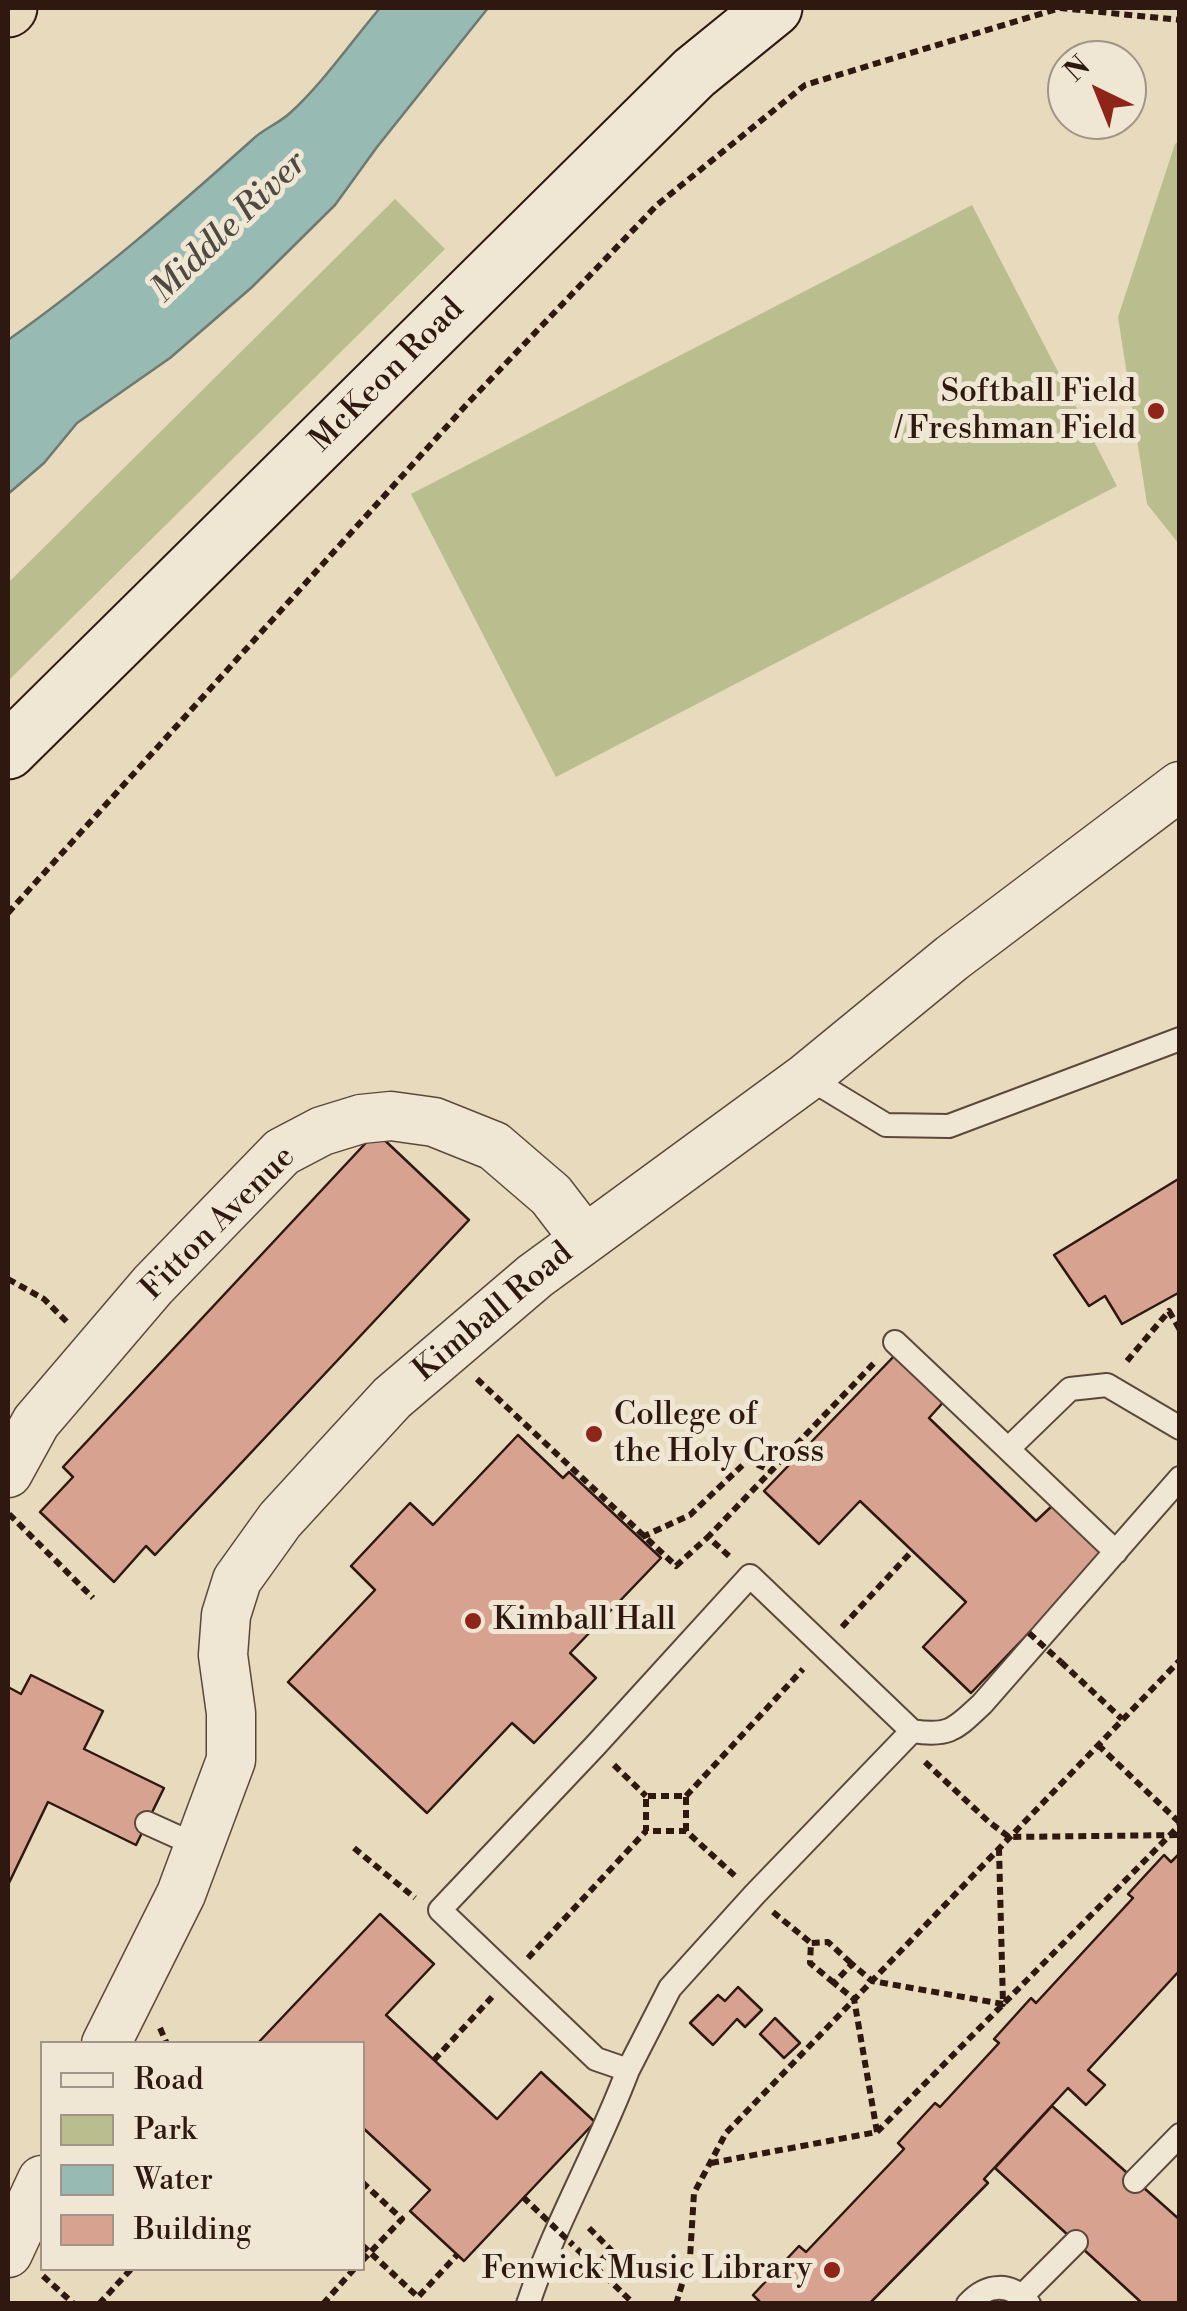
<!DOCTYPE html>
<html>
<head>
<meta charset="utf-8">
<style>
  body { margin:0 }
  #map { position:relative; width:1187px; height:2311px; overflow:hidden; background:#e7dabd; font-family:"Libre Bodoni",serif }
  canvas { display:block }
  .frame { position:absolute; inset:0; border:10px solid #2e1810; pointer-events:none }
  .legend { position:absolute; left:40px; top:2041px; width:325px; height:230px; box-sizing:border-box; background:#efe7d4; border:2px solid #a29486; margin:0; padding:12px 18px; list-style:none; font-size:30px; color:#2e1810 }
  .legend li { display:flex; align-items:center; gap:20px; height:50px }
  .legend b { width:50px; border:2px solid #a29486 }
  .north { position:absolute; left:1047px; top:40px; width:100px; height:100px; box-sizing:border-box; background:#efe7d4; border:2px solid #a29486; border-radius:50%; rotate:317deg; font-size:28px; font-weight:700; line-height:40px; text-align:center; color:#2e1810 }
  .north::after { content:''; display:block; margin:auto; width:35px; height:45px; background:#8f2418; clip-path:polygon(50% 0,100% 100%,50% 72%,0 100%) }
</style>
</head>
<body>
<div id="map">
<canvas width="1187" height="2311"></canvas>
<div class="frame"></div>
<ul class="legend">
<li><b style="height:12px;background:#efe7d4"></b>Road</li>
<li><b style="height:28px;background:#babe8e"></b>Park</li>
<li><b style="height:28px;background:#97bab2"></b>Water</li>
<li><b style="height:28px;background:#d8a291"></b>Building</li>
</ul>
<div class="north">N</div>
</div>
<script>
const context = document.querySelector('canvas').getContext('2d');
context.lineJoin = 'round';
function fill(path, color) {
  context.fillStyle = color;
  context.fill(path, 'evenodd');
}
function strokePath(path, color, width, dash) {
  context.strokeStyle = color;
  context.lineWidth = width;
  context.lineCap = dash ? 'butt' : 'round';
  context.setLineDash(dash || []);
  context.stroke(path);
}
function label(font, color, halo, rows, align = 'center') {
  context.font = font + ' "Libre Bodoni",serif';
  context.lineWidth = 10;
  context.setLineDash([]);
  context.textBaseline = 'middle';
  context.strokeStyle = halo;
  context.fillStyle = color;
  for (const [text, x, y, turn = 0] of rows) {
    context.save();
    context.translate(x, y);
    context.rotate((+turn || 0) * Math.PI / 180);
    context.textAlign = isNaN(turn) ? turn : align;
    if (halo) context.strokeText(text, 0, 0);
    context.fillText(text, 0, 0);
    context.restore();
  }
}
fill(new Path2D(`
  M1179 141V544L1147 504 1118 317 1175 144Z
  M395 199 445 249 8 681V583Z
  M972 205 1117 486 556 777 411 494Z`), '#babe8e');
const water = new Path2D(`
  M380 8H488L377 147 335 205 251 288 170 358 77 423 44 463 8 494V340C94 279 174 210 252 140 263 129 278 124 290 113 323 83 351 42 380 8Z`);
fill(water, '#97bab2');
strokePath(water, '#6d7971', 2.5);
const building = new Path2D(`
  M376 1132 469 1220 155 1555 146 1546 114 1582 40 1512 73 1477 63 1467Z
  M1180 1178V1292L1122 1324 1105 1296 1089 1306 1054 1255Z
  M898 1352 947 1398 929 1418 1036 1521 1052 1506 1104 1555 971 1693 923 1647 966 1602 860 1501 819 1544 764 1491Z
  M518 1435 563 1478 569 1472 661 1558 570 1653 596 1678 534 1743 512 1723 427 1813 288 1682 375 1590 351 1566 410 1503 433 1525Z
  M31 1675 103 1711 84 1749 164 1788 136 1845 48 1802 8 1885V1687L21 1694Z
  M1180 1853V1970L1088 2070 1105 2085 1086 2105 1068 2088 984 2179 988 2183 869 2304H762L753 2295 799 2246 806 2252 904 2149 898 2143 935 2103 940 2107 999 2043 994 2039 1031 1998 1036 2003 1133 1898 1128 1894 1164 1855 1171 1862Z
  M380 1914 434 1964 386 2015 497 2119 541 2072 595 2122 464 2261 410 2211 430 2190 362 2127V2044H257Z
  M738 1987 762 2010 745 2027 737 2019 713 2045 690 2023 718 1995 725 2001Z
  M775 2018 800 2043 784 2058 760 2034Z
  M1052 2106 1180 2220V2304H1143L995 2168Z`);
fill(building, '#d8a291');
strokePath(building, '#2e1810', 2.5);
const service = new Path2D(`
  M807 1077 886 1125 949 1126 1180 1039
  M895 1342 1008 1449
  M1116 1552 1008 1449 1070 1389 1107 1385 1180 1428
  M147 1823 198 1846
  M628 2070 670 1988 755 1894 912 1731
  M1135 2181 1180 2135
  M1022 2296 1076 2242
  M528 2304C555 2223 598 2150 628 2070L596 2059 440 1910 595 1746 750 1576 912 1731C950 1737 955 1729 982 1704L1180 1478
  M968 2304C987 2283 1011 2282 1029 2304`);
const minor = new Path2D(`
  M8 1473 36 1422 153 1285 282 1152 322 1131 361 1119 391 1116 434 1122 494 1146 551 1195 584 1238
  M106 2044 181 1894 231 1760V1713L223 1655 226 1615 237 1580 280 1520 392 1398 535 1276 807 1077 952 958 1180 786
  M8 2253 42 2180`);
const secondary = new Path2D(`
  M8 751 694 73 774 8`);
const motorway = new Path2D(`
  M8 9 9 8`);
strokePath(service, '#5c483b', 26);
strokePath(minor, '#5c483b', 51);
strokePath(secondary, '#2e1810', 59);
strokePath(motorway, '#2e1810', 59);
strokePath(new Path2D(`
  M8 913 468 403 657 205 805 85 1060 8 1180 20
  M8 1279 44 1299 67 1322
  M1127 1361 1169 1311 1180 1330
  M477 1379 676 1566 708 1537
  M9 1514 93 1598
  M642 1537 690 1515 748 1460 771 1471
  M729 1556 708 1537 877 1360
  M842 1627 912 1551
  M1061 1662 1122 1719
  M1098 1745 1180 1823
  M925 1762 989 1822 1009 1837 1180 1835
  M614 1765 646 1796
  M686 1796 803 1669
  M686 1831V1796H646V1831H686L735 1876
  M354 1848 415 1898
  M773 1912 811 1943
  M528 1958 646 1831
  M834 1983 810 1963 811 1943 828 1942 852 1964
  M160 2028 167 2044
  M434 2060 492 1997
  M877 2132 1180 1825
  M711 2163 877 2132 854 1999 834 1983 852 1964 872 1981 1003 2004 999 1849
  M362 2182 402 2219 362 2261
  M589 2228 611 2250 596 2266
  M362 2245 418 2297 457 2255
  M577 2249 634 2304
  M43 2276 74 2304
  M99 2304 132 2268
  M323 2304 355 2268
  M676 2304 690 2258 694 2193 726 2133 1180 1660`), '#2e1810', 6, [8, 5]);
strokePath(service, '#efe7d4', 22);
strokePath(minor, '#efe7d4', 48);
strokePath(secondary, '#efe7d4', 55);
strokePath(motorway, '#e7dabd', 55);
strokePath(new Path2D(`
  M1029 1633 1061 1662
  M523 2197 573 2245`), '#2e1810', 6, [8, 5]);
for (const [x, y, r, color] of [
  [1156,411,10,"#8f2418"],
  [594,1434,10,"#8f2418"],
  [473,1621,10,"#8f2418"],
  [832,2270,10,"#8f2418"]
]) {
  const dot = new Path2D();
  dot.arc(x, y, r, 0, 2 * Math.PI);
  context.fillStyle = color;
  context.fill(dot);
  strokePath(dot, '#efe7d4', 4);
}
label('32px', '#2e1810', '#efe7d4', [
  ["McKeon Road",388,376,-45],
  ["Fitton Avenue",219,1224,-45],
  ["Kimball Road",494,1313,-40]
]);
label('32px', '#2e1810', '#efe7d4', [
  ["Softball Field",1136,393],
  ["/ Freshman Field",1136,430],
  ["College of",614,1416,"left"],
  ["the Holy Cross",614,1453,"left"],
  ["Kimball Hall",493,1621,"left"],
  ["Fenwick Music Library",812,2270]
], 'right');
label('italic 35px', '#4e4941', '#efe7d4', [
  ["Middle River",230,228,-44]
]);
</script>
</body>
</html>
